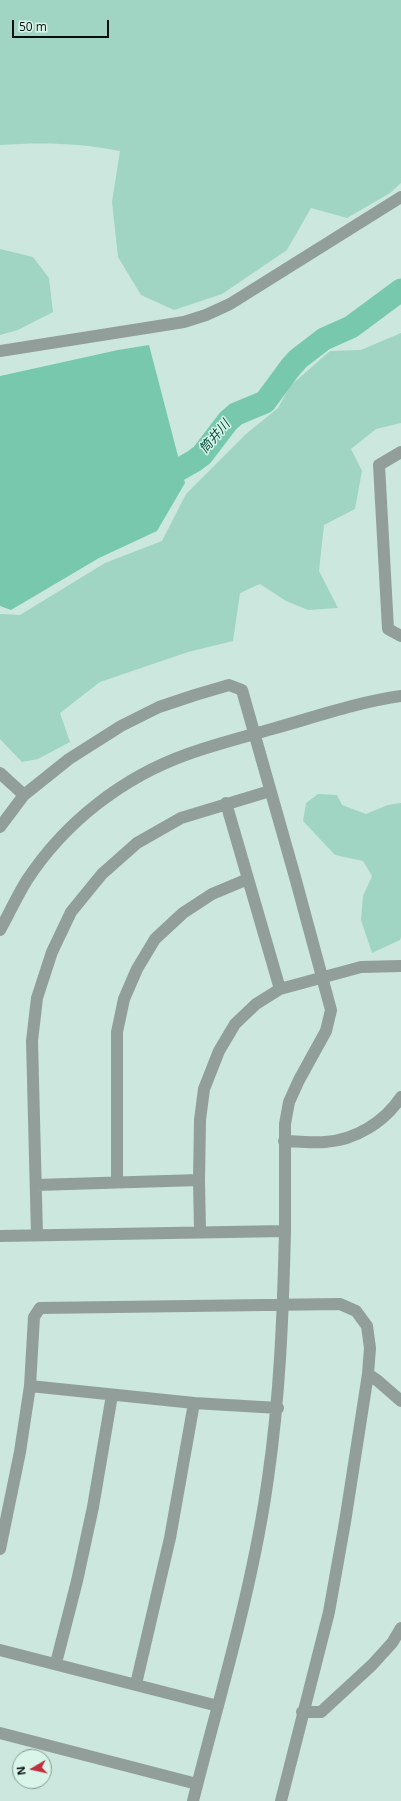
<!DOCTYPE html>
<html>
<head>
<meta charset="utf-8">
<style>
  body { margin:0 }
  #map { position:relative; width:401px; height:1801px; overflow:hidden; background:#cce7dd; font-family:"Open Sans",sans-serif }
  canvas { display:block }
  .north { position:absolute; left:12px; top:1749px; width:40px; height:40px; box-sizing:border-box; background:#d9f5ea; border:1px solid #859991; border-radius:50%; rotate:261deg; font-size:11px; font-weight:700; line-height:16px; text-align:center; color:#060f0c }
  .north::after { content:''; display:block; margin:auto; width:14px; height:18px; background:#c0303d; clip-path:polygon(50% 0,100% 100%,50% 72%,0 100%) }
  .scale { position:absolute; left:12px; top:20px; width:97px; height:18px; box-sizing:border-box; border:2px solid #060f0c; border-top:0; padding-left:5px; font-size:12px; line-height:14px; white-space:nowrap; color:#060f0c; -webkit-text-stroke:3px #d9f5ea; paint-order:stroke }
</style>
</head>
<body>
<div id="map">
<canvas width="401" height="1801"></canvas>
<div class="north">N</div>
<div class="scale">50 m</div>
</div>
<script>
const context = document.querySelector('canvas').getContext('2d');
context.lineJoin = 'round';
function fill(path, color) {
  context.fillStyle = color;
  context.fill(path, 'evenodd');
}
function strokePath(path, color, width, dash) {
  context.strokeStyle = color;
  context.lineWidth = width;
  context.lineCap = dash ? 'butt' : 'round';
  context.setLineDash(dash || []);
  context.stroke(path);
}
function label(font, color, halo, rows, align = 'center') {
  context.font = font + ' "Open Sans","Noto Sans JP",sans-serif';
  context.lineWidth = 3;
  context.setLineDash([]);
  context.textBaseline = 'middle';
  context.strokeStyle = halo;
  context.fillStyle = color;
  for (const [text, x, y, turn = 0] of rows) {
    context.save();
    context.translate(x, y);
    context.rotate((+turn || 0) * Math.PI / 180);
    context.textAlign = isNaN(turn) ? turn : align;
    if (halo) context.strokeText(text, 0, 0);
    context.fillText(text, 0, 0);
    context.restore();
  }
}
fill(new Path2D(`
  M0 0H401V183L390 193 347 218 311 208 287 250 222 294 174 310 141 295 118 257 112 202 120 151C81 143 40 142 0 145Z
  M0 249 33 257 49 278 53 312 18 330 0 335Z
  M401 333V423L376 429 351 449 362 471 355 509 324 525 319 571 338 608 308 610 286 601 260 584 240 593 233 641 188 652 100 682 60 713 70 742 38 759 22 762 0 739V614L20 615 105 563 162 541 186 494 246 434 278 408 290 386 330 351 361 350Z
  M318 794 337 795 342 805 366 814 388 805 401 803V937L400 940 372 953 361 920 363 896 372 876 363 861 335 855 303 821 306 803Z`), '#a0d5c3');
fill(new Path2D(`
  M149 345 185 483 157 531 99 558 11 610 0 606V376L118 350Z`), '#78c8ae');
strokePath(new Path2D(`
  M150 474H171L194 461 202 455 228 421 236 414 265 402 290 368 298 359 324 339 351 327 401 290`), '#78c8ae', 23);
strokePath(new Path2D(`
  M0 351 184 322 206 315 230 304 401 197
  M401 452 379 465 388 629 401 636
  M0 773 24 795
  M226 803 280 989
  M0 827 24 795 69 759 121 726 159 707 195 695 229 685 242 690 295 877 331 1010 326 1031 299 1080 289 1102 285 1124V1231L0 1236
  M0 930C9 914 17 896 27 880 65 822 123 777 188 754 216 744 244 737 272 729 315 717 358 702 401 696
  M284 1141C298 1141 312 1143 325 1142 356 1140 384 1122 401 1097
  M117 1182V1032L124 999 137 969 155 939 183 913 212 894 248 879
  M36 1185 199 1180
  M200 1231 199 1180 200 1120 204 1089 219 1051 235 1024 256 1004 280 989 361 967 401 966
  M37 1235 32 1041 37 998 52 952 71 912 102 874 137 843 181 818 270 791
  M368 1374 378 1381 401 1401
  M30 1386 194 1403 278 1408
  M0 1549 20 1452 30 1386 34 1317 40 1308 340 1304 356 1311 367 1326 370 1348 368 1374 345 1522 329 1612 281 1801
  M0 1650 218 1706
  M56 1663 77 1581 93 1507 112 1395
  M136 1684 170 1538 194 1403
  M302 1712H321L372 1665 392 1643 401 1628
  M0 1733 197 1784
  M193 1801C220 1694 253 1587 268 1478 280 1396 283 1313 285 1231`), '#929e9a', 12);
label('italic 13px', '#014a39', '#d9f5ea', [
  ["筒井川",215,437,-50]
]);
</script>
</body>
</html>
